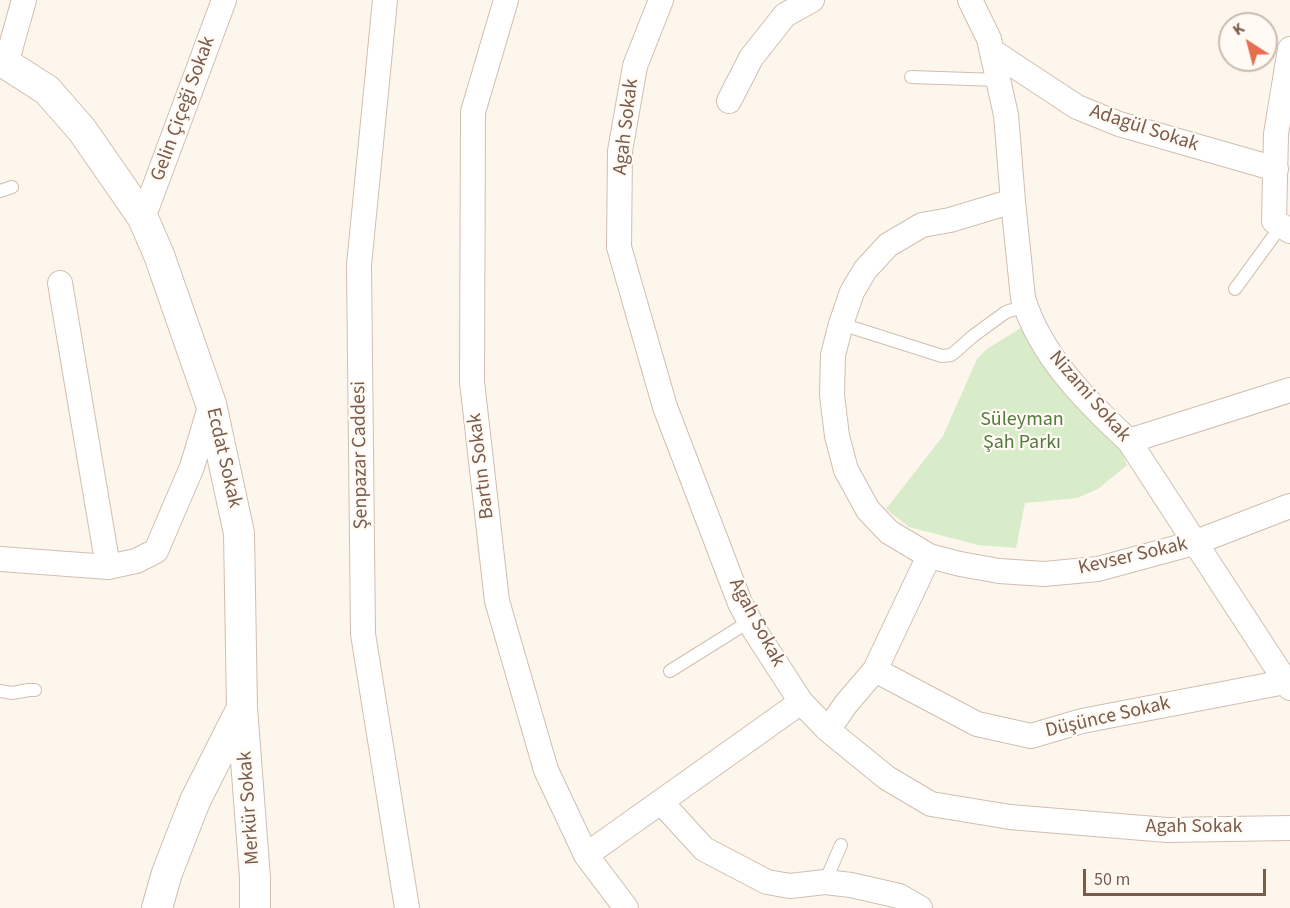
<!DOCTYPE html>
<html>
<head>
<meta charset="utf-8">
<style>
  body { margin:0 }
  #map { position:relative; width:1290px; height:908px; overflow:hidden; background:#fdf6ec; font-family:"Source Sans 3",sans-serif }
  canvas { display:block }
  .north { position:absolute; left:1218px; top:12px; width:60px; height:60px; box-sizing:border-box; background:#fffaf3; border:2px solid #cabbb1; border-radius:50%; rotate:324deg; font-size:16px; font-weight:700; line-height:24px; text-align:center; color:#7a5c4d }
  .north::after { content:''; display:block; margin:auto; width:21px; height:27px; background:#e76f51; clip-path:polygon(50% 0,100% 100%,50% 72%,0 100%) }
  .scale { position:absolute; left:1083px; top:869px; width:183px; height:27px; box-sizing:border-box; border:3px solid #7a5c4d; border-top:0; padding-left:8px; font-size:18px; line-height:21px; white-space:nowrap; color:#7a5c4d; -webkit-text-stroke:4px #fffaf3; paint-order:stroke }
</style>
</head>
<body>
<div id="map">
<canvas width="1290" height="908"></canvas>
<div class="north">K</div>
<div class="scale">50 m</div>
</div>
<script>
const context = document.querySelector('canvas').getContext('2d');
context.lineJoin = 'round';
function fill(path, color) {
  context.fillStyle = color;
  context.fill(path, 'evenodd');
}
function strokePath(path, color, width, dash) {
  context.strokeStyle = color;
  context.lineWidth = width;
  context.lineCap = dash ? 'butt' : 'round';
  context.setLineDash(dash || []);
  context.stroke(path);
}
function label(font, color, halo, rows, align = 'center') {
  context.font = font + ' "Source Sans 3",sans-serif';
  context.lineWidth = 4.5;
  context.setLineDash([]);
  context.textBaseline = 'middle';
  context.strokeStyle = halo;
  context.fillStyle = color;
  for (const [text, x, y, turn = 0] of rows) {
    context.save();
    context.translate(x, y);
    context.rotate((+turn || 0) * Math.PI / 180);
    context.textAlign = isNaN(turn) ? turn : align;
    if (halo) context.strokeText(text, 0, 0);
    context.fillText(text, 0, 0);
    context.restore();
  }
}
fill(new Path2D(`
  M1027 324 1118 444 1127 465 1098 489 1077 498 1025 503 1016 548 978 545 909 527 886 509 943 436 977 359 987 349Z`), '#d8ecc9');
const service = new Path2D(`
  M911 77 998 80
  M0 191 12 187
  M1235 289 1281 226
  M841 324 942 356 951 355 955 352 973 336 1006 312 1025 306
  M670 671 750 621
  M0 691 12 693 29 690H35
  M825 882 841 845`);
const minor = new Path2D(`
  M385 0 359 265 363 634 407 908
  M506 0 473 112 472 382 497 601 546 770 586 855 626 908
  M661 0 635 66 620 151 619 247 665 407 740 603 755 631 801 702 828 730 887 778 931 804 1010 817 1167 830 1290 828
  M970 0 989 39 1006 115 1013 201 1023 298C1040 355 1086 401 1129 441L1290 688
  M1290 49 1276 134 1274 221 1290 231
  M992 51 1077 107 1119 124 1276 169
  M6 64 24 0
  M729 101 751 58 785 15 812 0
  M1013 201 950 220 922 225 888 245 865 270 852 292 841 324 833 355 832 395 837 436 846 470 868 510 889 532 929 556 960 564 999 571 1044 574 1098 569 1194 543 1290 506
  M143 218 224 0
  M60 283 108 567
  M1129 441 1290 390
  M0 559 108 567 136 561 156 551 192 467 211 404
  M875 670 929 556
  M828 730 846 704 875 670 977 724 1031 736 1082 721 1285 682
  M661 802 704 849 767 882 790 886 825 882 851 885 899 896 920 908
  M586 855 801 702`);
const tertiary = new Path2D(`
  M0 60 47 90 82 130 143 218 159 255 211 404 239 533 242 708 195 801 167 873 157 908
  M242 708 255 878V908`);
strokePath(service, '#d1beb0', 14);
strokePath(minor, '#d1beb0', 26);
strokePath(tertiary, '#d1beb0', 32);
strokePath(service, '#fff', 12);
strokePath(minor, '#fff', 24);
strokePath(tertiary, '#fff', 30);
label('20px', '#7a5c4d', '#fffaf3', [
  ["Gelin Çiçeği Sokak",184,109,-70],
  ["Agah Sokak",627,127,-83],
  ["Adagül Sokak",1144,129,18],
  ["Nizami Sokak",1089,397,49],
  ["Şenpazar Caddesi",361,455,-91],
  ["Ecdat Sokak",223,458,77],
  ["Bartın Sokak",482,466,-97],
  ["Kevser Sokak",1133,557,-13],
  ["Agah Sokak",756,623,62],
  ["Düşünce Sokak",1108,718,-13],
  ["Merkür Sokak",250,808,-94],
  ["Agah Sokak",1194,828]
]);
label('20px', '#537a41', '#fffaf3', [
  ["Süleyman",1022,421],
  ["Şah Parkı",1022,444]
]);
</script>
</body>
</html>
